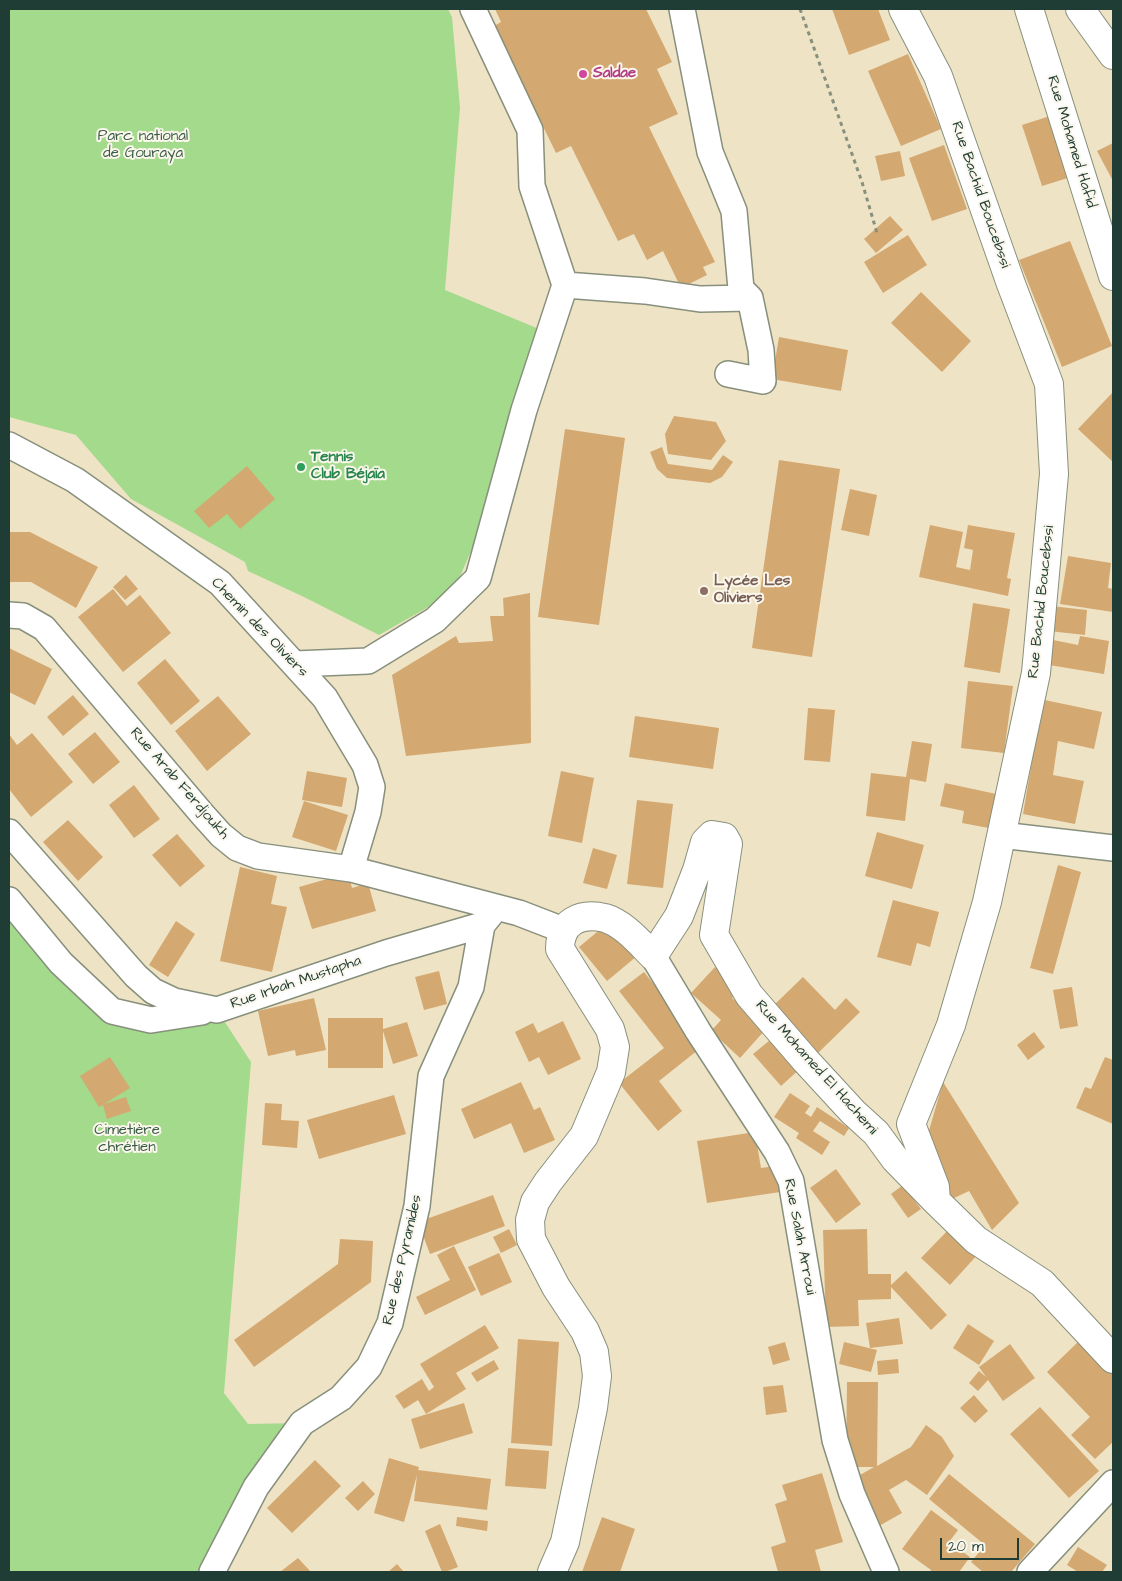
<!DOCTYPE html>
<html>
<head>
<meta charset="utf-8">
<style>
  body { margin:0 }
  #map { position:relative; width:1122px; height:1581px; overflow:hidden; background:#efe3c5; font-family:"Architects Daughter",sans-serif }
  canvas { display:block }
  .frame { position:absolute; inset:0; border:10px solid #1f3d34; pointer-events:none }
  .scale { position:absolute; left:940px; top:1538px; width:79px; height:22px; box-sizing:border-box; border:2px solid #1f3d34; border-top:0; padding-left:6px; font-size:15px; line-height:18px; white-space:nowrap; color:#1f3d34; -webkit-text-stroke:4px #fbf7ec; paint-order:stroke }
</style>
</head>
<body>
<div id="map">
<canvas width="1122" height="1581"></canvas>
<div class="frame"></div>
<div class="scale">20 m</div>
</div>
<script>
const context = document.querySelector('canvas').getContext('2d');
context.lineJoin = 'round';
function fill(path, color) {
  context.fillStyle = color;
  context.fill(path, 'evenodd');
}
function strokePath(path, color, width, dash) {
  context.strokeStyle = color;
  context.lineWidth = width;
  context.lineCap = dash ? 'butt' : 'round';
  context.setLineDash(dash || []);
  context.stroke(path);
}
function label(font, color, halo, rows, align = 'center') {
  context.font = font + ' "Architects Daughter",sans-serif';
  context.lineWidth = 4;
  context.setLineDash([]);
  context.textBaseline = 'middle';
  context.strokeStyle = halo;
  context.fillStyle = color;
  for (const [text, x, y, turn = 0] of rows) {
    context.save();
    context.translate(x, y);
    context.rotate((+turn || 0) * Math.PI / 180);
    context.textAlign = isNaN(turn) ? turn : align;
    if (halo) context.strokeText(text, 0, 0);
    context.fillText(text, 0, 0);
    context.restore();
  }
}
fill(new Path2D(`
  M9 9H448L452 17 460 108 445 290 539 329 482 525 453 593 379 635 304 597 248 571 245 562 131 499 76 435 9 417Z
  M9 900 112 1011 217 1010 251 1062 224 1393 248 1424 302 1423 212 1572H9Z`), '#a3da8c');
fill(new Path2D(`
  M495 9H646L672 62 657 69 678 114 649 127 715 262 703 267 707 275 681 288 663 251 647 260 634 234 618 241 571 146 556 153 494 26 501 22Z
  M832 9H878L890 40 849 55Z
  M908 54 941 129 901 146 868 71Z
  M1050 116 1071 177 1042 186 1022 125Z
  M1113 143V181L1097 151Z
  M944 145 967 209 932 221 909 158Z
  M900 151 905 176 881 181 875 156Z
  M890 216 903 230 876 253 864 239Z
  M908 235 927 265 883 293 864 262Z
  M1070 241 1112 346 1062 367 1019 260Z
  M921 292 971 341 942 372 891 323Z
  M779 337 848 350 841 391 772 379Z
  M1113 392V462L1078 429Z
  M674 416 716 422 726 441 711 460 668 454 665 434Z
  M565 429 625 438 599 625 538 617Z
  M662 447 668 464 712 470 723 455 733 462 722 477 710 483 667 478 657 469 650 452Z
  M779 460 840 469 812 657 752 648Z
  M247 466 275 499 240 529 227 514 209 528 194 511Z
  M850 489 877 495 869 536 841 530Z
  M930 525 963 532 956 567 970 570 973 550 964 548 968 525 1015 533 1007 578 1011 579 1008 596 919 577Z
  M9 532H30L98 567 76 608 31 582H9Z
  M1068 556 1111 563 1108 588 1113 589V612L1060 604Z
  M126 575 138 589 125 600 113 587Z
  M113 589 127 606 140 595 171 633 123 672 78 617Z
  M530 593 531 743 406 756 392 675 456 636 459 643 493 641 490 616H504L503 598Z
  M973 603 1010 609 1000 673 964 667Z
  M1051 606 1087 610 1085 635 1049 631Z
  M1080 636 1109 641 1104 674 1043 664 1048 639 1078 645Z
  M9 648 52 669 35 705 9 692Z
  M165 659 200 701 171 725 137 683Z
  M968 681 1013 686 1004 753 961 748Z
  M73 695 89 714 63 736 47 717Z
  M218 696 251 734 207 771 175 731Z
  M1040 699 1102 712 1094 749 1058 741 1053 775 1084 781 1075 824 1023 814 1038 726Z
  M808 708 835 710 830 762 804 760Z
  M635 716 719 728 713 769 629 757Z
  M95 732 120 762 93 784 68 754Z
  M32 733 73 782 31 817 9 789V734L17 745Z
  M912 741 932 744 926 782 910 779 905 821 866 816 871 773 906 777Z
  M307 771 347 778 342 807 302 800Z
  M561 771 594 778 582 843 548 836Z
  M945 783 1001 795 994 829 962 823 964 811 940 806Z
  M134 785 160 819 134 838 109 805Z
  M637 800 673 804 663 888 627 884Z
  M304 801 348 815 336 851 292 837Z
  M68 820 103 857 78 881 43 842Z
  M877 832 924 845 912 889 865 876Z
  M177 834 205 866 180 887 152 855Z
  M593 848 617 855 607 889 583 883Z
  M1058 865 1081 872 1053 974 1030 968Z
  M240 867 277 876 271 904 287 907 272 972 220 961Z
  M348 873 352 888 368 883 376 911 312 929 299 887Z
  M893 900 939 912 930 947 917 943 911 966 877 957Z
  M176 921 195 934 168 977 149 965Z
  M609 922 637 956 607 981 579 947Z
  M715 967 740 989 732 998 766 1029 740 1058 711 1031 721 1020 691 993Z
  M439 971 447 1004 424 1010 415 977Z
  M644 972 703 1046 659 1081 682 1111 658 1131 619 1083 664 1048 619 991Z
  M803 977 835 1010 846 998 860 1012 818 1053 772 1007Z
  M1072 987 1078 1026 1060 1029 1053 990Z
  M314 998 326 1050 296 1056 295 1050 268 1056 258 1011Z
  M328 1018H383V1029L407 1022 418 1056 393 1064 383 1031V1068H328Z
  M563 1021 581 1059 548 1075 539 1057 529 1062 515 1032 533 1023 538 1033Z
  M1034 1032 1045 1047 1028 1060 1017 1045Z
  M775 1036 802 1067 781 1086 753 1054Z
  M110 1057 130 1088 104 1104 126 1097 131 1111 107 1119 103 1105 99 1107 80 1076Z
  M1105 1057 1113 1060V1124L1076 1108 1085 1087 1091 1089Z
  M521 1082 534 1110 540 1107 555 1140 524 1153 511 1123 474 1139 461 1109Z
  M943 1082 1019 1203 992 1230 969 1191 952 1199 926 1141Z
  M790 1093 810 1106 805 1113 811 1117 817 1107 849 1128 844 1136 820 1121 813 1131 830 1142 822 1155 796 1138 799 1133 774 1117Z
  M394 1095 406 1134 319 1159 307 1120Z
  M265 1103 282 1104 281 1120 299 1121 297 1148 262 1145Z
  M755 1132 761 1168 776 1166 780 1192 707 1203 697 1141Z
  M836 1169 861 1204 836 1223 810 1188Z
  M903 1185 921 1209 908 1218 891 1194Z
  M493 1195 505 1226 430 1254 418 1222Z
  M951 1227 979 1253 950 1285 921 1258Z
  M509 1229 517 1245 501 1253 493 1237Z
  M867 1229 868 1274H891V1285L906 1271 947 1315 931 1330 891 1287V1299L858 1300 859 1326 826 1327 823 1230Z
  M340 1239 373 1241 371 1282 254 1367 234 1340 338 1264Z
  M454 1246 476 1290 425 1315 416 1297 450 1280 437 1255Z
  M499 1253 512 1282 481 1296 468 1267Z
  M899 1318 903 1344 870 1348 866 1323Z
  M968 1324 994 1341 979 1365 953 1348Z
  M485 1325 499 1348 456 1373 466 1389 426 1414 418 1400 404 1409 395 1396 422 1379 429 1391 434 1387 420 1364Z
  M518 1339 559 1342 552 1446 511 1443Z
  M1080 1340 1113 1374V1442L1095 1459 1071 1435 1090 1417 1047 1372Z
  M785 1342 790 1360 773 1365 768 1347Z
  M844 1342 877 1350 871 1372 839 1364Z
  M1010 1344 1035 1378 1003 1401 988 1380 978 1391 969 1383 979 1371 986 1377 979 1367Z
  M898 1359 899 1373 878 1375 877 1361Z
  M494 1360 499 1369 477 1382 471 1373Z
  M847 1382H878L877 1466 911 1447 926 1425 942 1437 954 1456 927 1495 906 1480 889 1490 902 1513 879 1526 853 1479 874 1467H846Z
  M783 1385 787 1412 766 1415 763 1387Z
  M974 1395 988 1411 975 1423 960 1408Z
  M464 1403 473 1433 420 1449 411 1419Z
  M1040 1407 1099 1471 1069 1498 1010 1434Z
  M508 1448 549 1451 546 1489 505 1486Z
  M389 1458 419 1467 418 1470 491 1479 487 1510 414 1501 417 1475 404 1522 374 1513Z
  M315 1460 341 1486 292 1533 267 1508Z
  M822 1473 843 1542 815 1550 821 1572H778L771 1547 786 1542 775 1504 787 1500 782 1485Z
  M949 1474 1035 1544 1011 1572H983L971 1562 985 1545 929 1499Z
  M363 1481 375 1494 358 1511 345 1498Z
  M931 1510 958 1530 949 1542 970 1557 959 1572H930L931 1570 902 1549Z
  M457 1517 488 1521 487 1531 456 1526Z
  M602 1517 635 1529 620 1572H582Z
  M440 1524 458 1567 445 1572H442L425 1531Z
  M1078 1547 1107 1565 1102 1572H1078L1067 1565Z
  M298 1558 311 1572H280Z
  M397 1564 404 1572H388Z`), '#d4a871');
const street = new Path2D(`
  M682 9 710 152 734 211 741 289 750 298
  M565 285 645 291 700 299 750 298 761 350 763 381 728 374
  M9 445 75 480 220 583 325 698 365 765 372 787 368 812 351 869
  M9 615 23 616 44 628 203 815 221 835 237 848 258 856 351 869 519 913 563 930
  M295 664 368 661 435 620 478 578 524 410 565 285 532 186 530 130 473 9
  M9 832 136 976 153 991 174 1001 217 1010 386 953 482 925 491 914
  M1001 835 1113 848
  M9 900 61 963 112 1011 151 1020 202 1012
  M653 956 698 1031 777 1152 791 1181 835 1440 852 1494 886 1572
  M212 1572 256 1487 302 1423 341 1398 369 1367 390 1323 417 1206 431 1076 471 987 482 925
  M1030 1572 1113 1483`);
const secondary = new Path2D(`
  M903 9 938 76 1011 284 1049 384 1054 474 1036 673 987 902 951 1025 911 1124 935 1187 936 1201
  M1029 9 1113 276
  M1080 9 1113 55
  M552 1572 565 1542 593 1408 597 1376 594 1352 585 1331 556 1287 531 1239 530 1220 535 1202 548 1182 584 1136 611 1072 615 1047 610 1029 560 949C560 922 580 912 605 918 623 923 640 943 653 956L679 916 697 870 705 842 712 835 724 837 728 844 714 935 749 995 806 1061 853 1112 876 1133 895 1159 936 1201 976 1240 1042 1283 1113 1359`);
strokePath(street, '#87907c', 28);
strokePath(secondary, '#87907c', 30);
strokePath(new Path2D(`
  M800 9 862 182 877 233`), '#87907c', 3, [4, 4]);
strokePath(street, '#fff', 25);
strokePath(secondary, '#fff', 28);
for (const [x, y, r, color] of [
  [583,74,5,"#d1479c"],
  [301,467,5,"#2e9e5b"],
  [704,591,5,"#8d6e63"]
]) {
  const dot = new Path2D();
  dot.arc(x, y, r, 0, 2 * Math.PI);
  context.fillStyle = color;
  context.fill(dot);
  strokePath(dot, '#fbf7ec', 2);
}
label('bold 15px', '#b23c85', '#fbf7ec', [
  ["Saldae",593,74]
], 'left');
label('15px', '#395c46', '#fbf7ec', [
  ["Parc national",143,137],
  ["de Gouraya",143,154],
  ["Cimetière",127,1131],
  ["chrétien",127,1148]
]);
label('15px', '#1f3d34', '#fbf7ec', [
  ["Rue Mohamed Hafid",1071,142,73],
  ["Rue Bachid Boucebssi",980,195,71],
  ["Rue Bachid Boucebssi",1042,602,-84],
  ["Chemin des Oliviers",259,628,46],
  ["Rue Arab Ferdjoukh",179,784,49],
  ["Rue Irbah Mustapha",296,983,-19],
  ["Rue Mohamed El Hachemi",816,1068,48],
  ["Rue Salah Arroui",799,1237,79],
  ["Rue des Pyramides",403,1260,-77]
]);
label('bold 15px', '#27864d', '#fbf7ec', [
  ["Tennis",311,458],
  ["Club Béjaïa",311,475]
], 'left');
label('bold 15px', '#785e54', '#fbf7ec', [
  ["Lycée Les",714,582],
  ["Oliviers",714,599]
], 'left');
</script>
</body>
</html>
